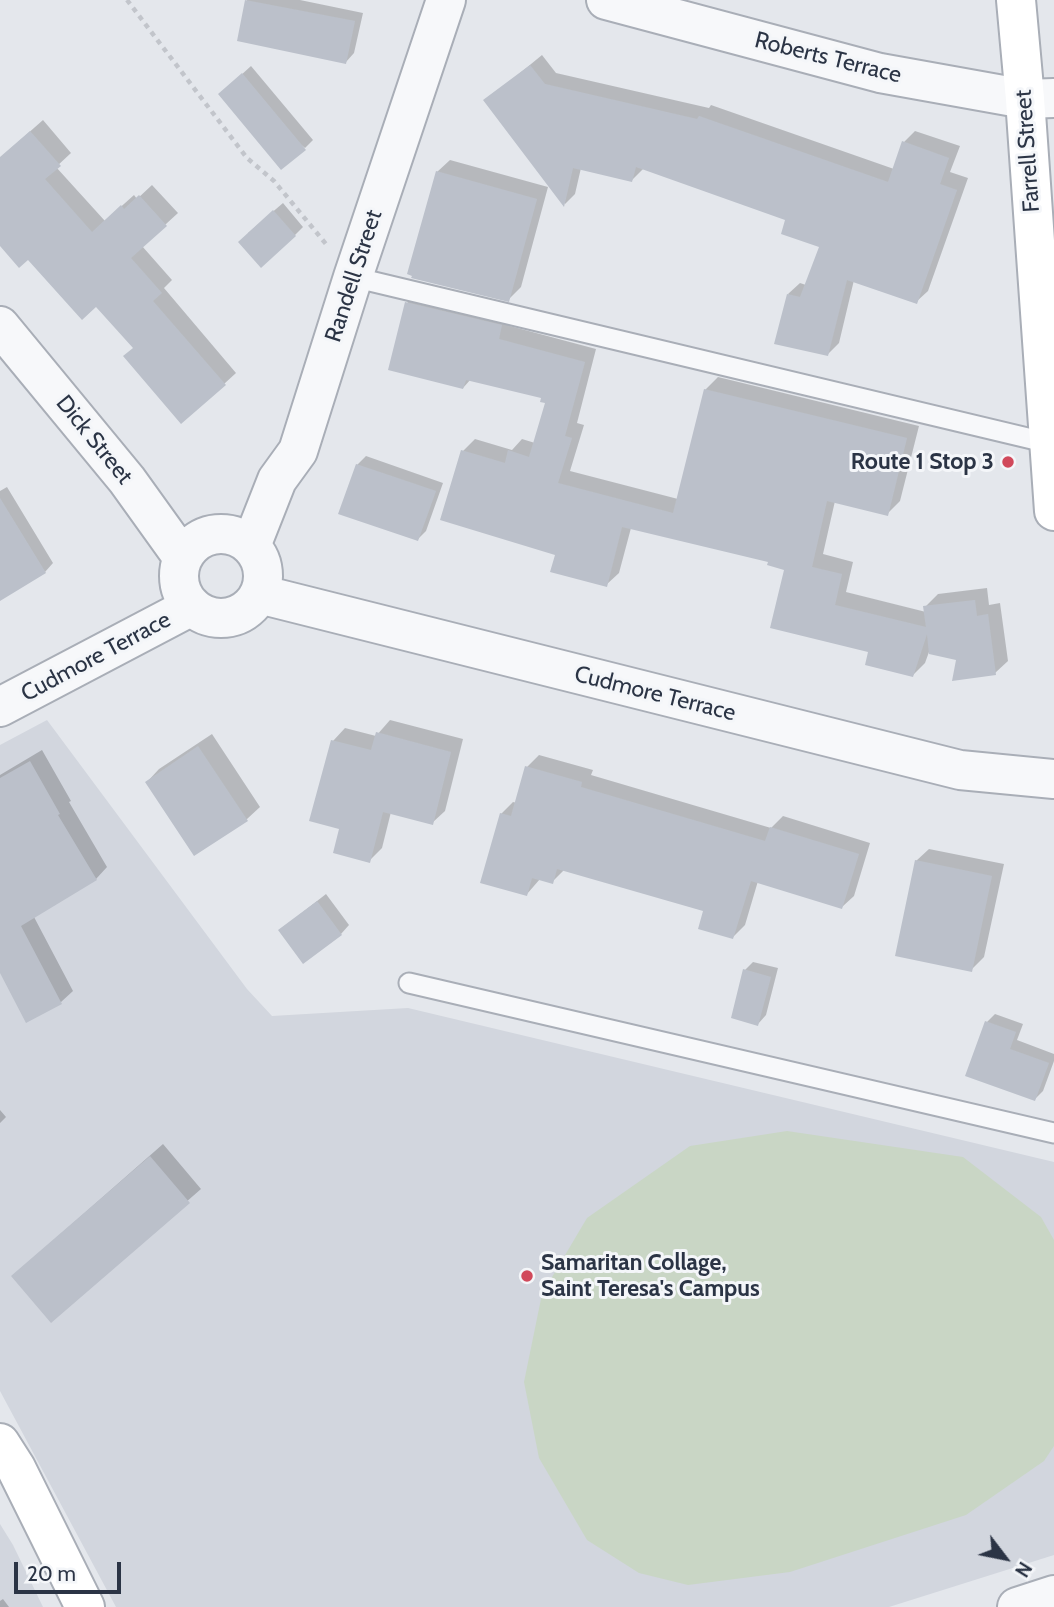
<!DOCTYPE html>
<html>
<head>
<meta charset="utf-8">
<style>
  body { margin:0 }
  #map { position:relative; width:1054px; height:1607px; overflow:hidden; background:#e4e7ec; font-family:Cabin,sans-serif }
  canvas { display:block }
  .north { position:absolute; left:970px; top:1523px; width:70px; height:70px; -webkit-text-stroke:5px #f4f6f9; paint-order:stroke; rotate:122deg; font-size:19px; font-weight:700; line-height:28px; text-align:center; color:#2b3445 }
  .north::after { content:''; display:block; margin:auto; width:24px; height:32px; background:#2b3445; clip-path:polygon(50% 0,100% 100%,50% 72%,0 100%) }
  .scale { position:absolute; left:14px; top:1562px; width:107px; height:32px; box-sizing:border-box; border:4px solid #2b3445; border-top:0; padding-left:9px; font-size:21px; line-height:24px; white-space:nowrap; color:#2b3445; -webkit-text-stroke:5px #f4f6f9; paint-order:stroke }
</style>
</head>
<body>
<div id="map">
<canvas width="1054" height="1607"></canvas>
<div class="north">N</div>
<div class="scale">20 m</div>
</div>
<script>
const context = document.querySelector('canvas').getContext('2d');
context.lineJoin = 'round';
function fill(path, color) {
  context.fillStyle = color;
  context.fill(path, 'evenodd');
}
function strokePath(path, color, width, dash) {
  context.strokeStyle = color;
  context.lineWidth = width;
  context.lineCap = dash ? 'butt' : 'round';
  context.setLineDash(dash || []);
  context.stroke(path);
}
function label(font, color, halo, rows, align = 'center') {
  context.font = font + ' Cabin,sans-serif';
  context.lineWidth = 6;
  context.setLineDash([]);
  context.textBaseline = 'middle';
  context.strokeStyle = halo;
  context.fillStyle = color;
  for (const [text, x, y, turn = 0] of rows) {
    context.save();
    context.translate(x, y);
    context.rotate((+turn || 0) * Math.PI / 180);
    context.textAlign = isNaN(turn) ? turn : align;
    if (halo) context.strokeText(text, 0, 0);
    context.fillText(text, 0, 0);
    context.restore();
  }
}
fill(new Path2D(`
  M47 720 247 989 272 1016 408 1008 1054 1162V1555L889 1607H116L0 1391V745Z
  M0 1524 13 1545 43 1607H0Z`), '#d2d6de');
fill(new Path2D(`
  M787 1131 963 1157 1041 1217 1054 1240V1446L1044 1461 966 1515 790 1572 688 1585 639 1573 587 1540 539 1458 524 1382 542 1294 587 1218 690 1146Z`), '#c9d6c5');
fill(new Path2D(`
  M247 0H300L363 13 354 53 346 62 239 39Z
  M542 55 556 73 709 108 711 105 894 169 904 142 915 131 960 146 950 172 968 178 928 291 916 302 854 280 839 343 828 354 788 294 800 283 806 285 821 246 788 219 644 168 632 180 581 168 575 194 565 204 486 101Z
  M251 66 313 140 305 148 229 86Z
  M43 120 71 153 56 167 105 221 134 195 137 199 152 185 178 213 142 246 172 280 164 288 236 373 224 384 134 348 96 304 28 258 0 244V158Z
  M450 160 548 187 521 287 508 300 437 172Z
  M283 203 303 227 295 235 248 233Z
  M420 290 514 313 510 326 596 349 577 423 584 425 570 471 678 499 705 390 718 377 919 426 900 501 887 514 835 501 823 554 853 562 846 592 926 612 925 607 938 594 987 588 989 605 1000 603 1008 661 995 673 958 659 929 652 925 663 913 675 870 650 787 568 770 561 631 528 619 573 606 585 463 451 475 439 512 450 522 439 535 443 548 402 543 397 471 379 463 388 407 303Z
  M366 456 443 483 426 531 418 539 357 465Z
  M7 487 53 563 45 572 0 599V491Z
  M390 720 463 739 445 811 432 823 391 812 382 848 369 861 341 828 333 741 345 728 376 736Z
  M212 734 260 807 247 819 195 854 147 782 159 769Z
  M42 750 71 801 69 802 107 867 96 879 34 917 73 991 61 1002 27 1021 0 970V775Z
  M539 755 593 770 591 775 771 828 783 816 870 843 854 896 842 907 758 881 745 925 733 937 705 910 564 870 552 882 540 879 527 894 501 814 513 802 517 803 527 767Z
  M929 849 1004 864 984 957 971 970 916 861Z
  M326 894 349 925 341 934 280 930Z
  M753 962 778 968 766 1015 758 1024 745 970Z
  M995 1014 1023 1024 1017 1040 1054 1054V1061L1043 1091 1035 1099 987 1022Z
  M0 1110 6 1117 0 1123Z
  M163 1144 201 1189 51 1320 13 1276Z
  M3 1599 9 1607H0V1601Z`), '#0003');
fill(new Path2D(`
  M245 0 355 21 346 64 237 41Z
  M530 65 545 84 697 119 699 116 888 182 902 141 949 158 940 184 957 190 917 304 847 280 828 356 774 344 787 294 800 297 819 247 781 234 785 220 636 167 632 182 573 168 564 207 483 100Z
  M242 73 306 150 281 170 218 94Z
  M30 131 61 166 45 179 92 232 121 205 124 209 139 195 167 226 131 258 162 293 153 301 226 385 181 424 123 356 133 348 96 307 82 320 28 260 19 268 0 246V157Z
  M436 171 537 199 509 302 411 278 412 276 407 274Z
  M273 210 296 236 261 268 238 242Z
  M405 302 502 325 499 339 585 362 565 436 572 438 558 483 673 513 704 389 907 438 888 516 827 501 812 567 842 574 835 605 926 627 923 606 975 600 977 616 988 614 996 675 952 681 956 660 929 654 927 634 913 677 865 665 868 652 770 628 784 570 767 565 768 562 622 527 607 587 550 572 555 555 440 520 461 450 505 463 508 450 529 457 545 403 540 402 541 398 466 380 463 389 388 370Z
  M356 464 436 491 418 541 338 514Z
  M0 498 46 573 0 601Z
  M376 732 451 752 433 825 383 812 370 863 333 853 339 829 309 821 331 740 371 750Z
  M198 746 248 821 194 856 145 782Z
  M30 761 60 814 58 815 97 880 21 926 62 1004 26 1023 0 973V778Z
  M525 766 582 782 581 787 765 841 770 827 859 854 842 909 751 881 733 939 698 929 703 911 557 869 553 884 532 878 527 896 480 883 500 813 511 816Z
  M915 860 992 876 972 972 895 956Z
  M317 901 342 935 303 964 278 930Z
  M743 969 771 977 758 1026 731 1018Z
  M985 1021 1016 1032 1010 1049 1049 1063 1035 1101 965 1076Z
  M150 1156 190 1203 51 1323 11 1276Z`), '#bbc0ca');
const service = new Path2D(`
  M353 277 1053 444
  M409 983 1054 1133`);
const minor = new Path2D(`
  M606 0 880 73 1025 99 1054 98
  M0 326 127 480 183 558
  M179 576a42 42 0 1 1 84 0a42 42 0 1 1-84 0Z
  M251 546 277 480 298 451 353 277 446 0
  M259 594 960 770 1054 779
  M0 707 192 606
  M1017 1607 1054 1595`);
const secondary = new Path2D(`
  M1016 0 1025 99 1054 511
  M0 1443 16 1468 85 1607`);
strokePath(service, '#a9aeb7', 23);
strokePath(minor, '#a9aeb7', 42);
strokePath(secondary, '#a9aeb7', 42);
strokePath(new Path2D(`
  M127 0 247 158 274 181 326 244`), '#c2c5cb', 4.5, [5, 5]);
strokePath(service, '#f7f8fa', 19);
strokePath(minor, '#f7f8fa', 38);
strokePath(secondary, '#fff', 38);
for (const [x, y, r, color] of [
  [1008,462,7,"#d1495b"],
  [527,1276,7,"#d1495b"]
]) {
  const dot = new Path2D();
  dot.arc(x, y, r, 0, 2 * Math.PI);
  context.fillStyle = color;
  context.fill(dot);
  strokePath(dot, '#f4f6f9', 2.5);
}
label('23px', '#2b3445', '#f4f6f9', [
  ["Roberts Terrace",828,58,14],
  ["Farrell Street",1028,151,-94],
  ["Randell Street",354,276,-72],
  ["Dick Street",94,440,51],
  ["Cudmore Terrace",96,657,-28],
  ["Cudmore Terrace",655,694,14]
]);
label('bold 23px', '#2b3445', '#f4f6f9', [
  ["Route 1 Stop 3",994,462],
  ["Samaritan Collage,",541,1263,"left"],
  ["Saint Teresa's Campus",541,1289,"left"]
], 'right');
</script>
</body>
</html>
